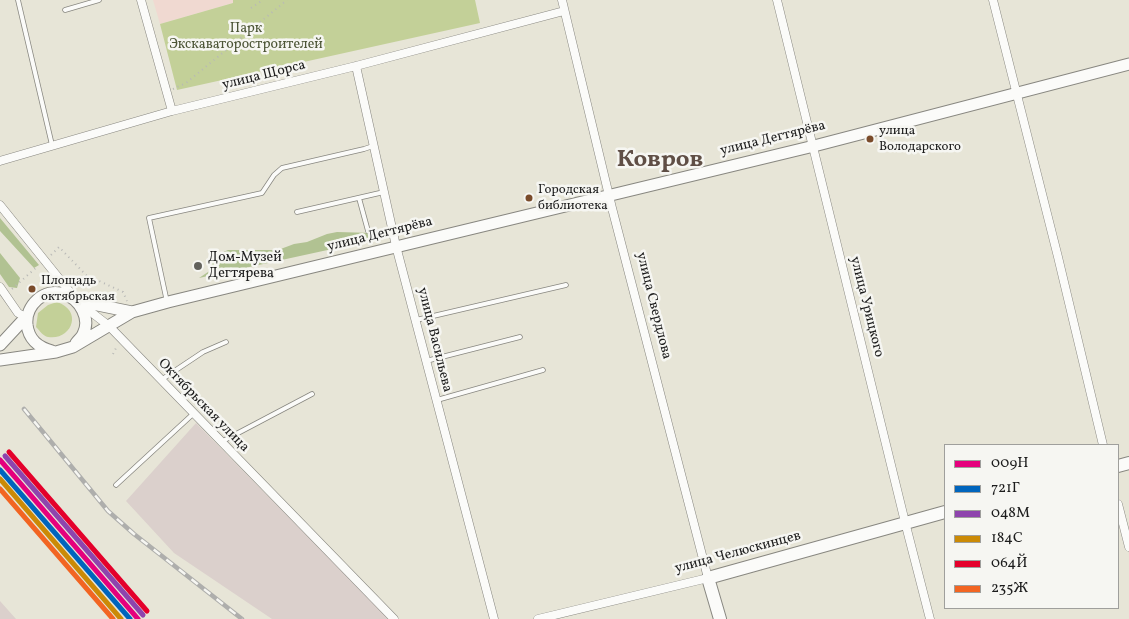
<!DOCTYPE html>
<html>
<head>
<meta charset="utf-8">
<style>
  body { margin:0 }
  #map { position:relative; width:1129px; height:619px; overflow:hidden; background:#e7e5d7; font-family:Vollkorn,serif }
  canvas { display:block }
  .legend { position:absolute; left:944px; top:444px; width:175px; height:165px; box-sizing:border-box; background:#f6f6f2; border:1px solid #9f9f9c; margin:0; padding:6px 9px; list-style:none; font-size:15px; color:#1c1c1c }
  .legend li { display:flex; align-items:center; gap:10px; height:25px }
  .legend b { width:25px; border:1px solid #9f9f9c }
</style>
</head>
<body>
<div id="map">
<canvas width="1129" height="619"></canvas>
<ul class="legend">
<li><b style="height:6px;background:#e5007d"></b>009Н</li>
<li><b style="height:6px;background:#0065bd"></b>721Г</li>
<li><b style="height:6px;background:#8e44ad"></b>048М</li>
<li><b style="height:6px;background:#cb8a06"></b>184С</li>
<li><b style="height:6px;background:#e4002b"></b>064Й</li>
<li><b style="height:6px;background:#f26522"></b>235Ж</li>
</ul>
</div>
<script>
const context = document.querySelector('canvas').getContext('2d');
context.lineJoin = 'round';
function fill(path, color) {
  context.fillStyle = color;
  context.fill(path, 'evenodd');
}
function strokePath(path, color, width, dash) {
  context.strokeStyle = color;
  context.lineWidth = width;
  context.lineCap = dash ? 'butt' : 'round';
  context.setLineDash(dash || []);
  context.stroke(path);
}
function label(font, color, halo, rows, align = 'center') {
  context.font = font + ' Vollkorn,serif';
  context.lineWidth = 5;
  context.setLineDash([]);
  context.textBaseline = 'middle';
  context.strokeStyle = halo;
  context.fillStyle = color;
  for (const [text, x, y, turn = 0] of rows) {
    context.save();
    context.translate(x, y);
    context.rotate((+turn || 0) * Math.PI / 180);
    context.textAlign = isNaN(turn) ? turn : align;
    if (halo) context.strokeText(text, 0, 0);
    context.fillText(text, 0, 0);
    context.restore();
  }
}
fill(new Path2D(`
  M153 0H233V3L160 24Z`), '#f0d9d1');
fill(new Path2D(`
  M196 423 389 619H272L174 553 126 501Z
  M0 601 16 619H0Z`), '#dbd0cc');
fill(new Path2D(`
  M233 0H475L480 23 177 90 160 24 233 3Z
  M57 302C84 311 71 341 48 337 43 336 40 331 36 327L38 313 48 305Z`), '#c3d098');
fill(new Path2D(`
  M0 218 39 265 34 268 0 231Z
  M337 232 374 233 378 239 199 278 211 270V265L219 254 228 250H278L294 244 307 242 327 234Z
  M0 253 20 278 17 288 9 287 0 274Z`), '#b1c292');
const service = new Path2D(`
  M18 0 52 145
  M65 10 99 0
  M359 198 368 231
  M297 212 384 192
  M167 302 149 218 262 193 274 175 282 168 364 149 373 146
  M416 320 566 285
  M426 361 520 337
  M161 380 203 352 226 342
  M437 400 543 370
  M221 442 312 394
  M116 485 193 414`);
const minor = new Path2D(`
  M141 0 172 111
  M777 0 905 522 930 619
  M993 0 1058 257 1103 445
  M356 66 396 246 494 619
  M0 161 172 111 356 66 564 11
  M0 205 74 297
  M0 287 18 313 26 317
  M82 305 109 326 394 619
  M1118 504 1129 547
  M538 619 708 578 612 208 562 0`);
const secondary = new Path2D(`
  M78 301 132 312
  M0 345 26 317
  M52 351C38 347 29 340 27 325 25 306 44 287 64 294 80 299 91 319 83 334 82 337 78 340 76 343
  M0 360 56 352 73 347 132 312 168 302 814 146 1129 64`);
const primary = new Path2D(`
  M1118 466 1129 463
  M720 619 708 578 945 512`);
strokePath(service, '#888780', 5.5);
strokePath(minor, '#888780', 9);
strokePath(secondary, '#888780', 13);
strokePath(primary, '#888780', 14);
strokePath(new Path2D(`
  M251 8 263 0
  M173 89 186 83 287 0
  M51 255 59 247 86 275 123 292 127 301
  M12 289 38 266
  M113 354 117 346`), '#b8b8b6', 2, [1, 4]);
strokePath(service, '#fbfbf9', 4);
strokePath(minor, '#fbfbf9', 8);
strokePath(secondary, '#fbfbf9', 11);
strokePath(primary, '#fbfbf9', 12);
const rail = new Path2D(`
  M24 409 108 511 134 534 242 619`);
strokePath(rail, '#aeaeac', 4.5);
strokePath(rail, '#f6f6f2', 2.5, [8]);
strokePath(new Path2D(`
  M0 460 138 619`), '#e5007d', 5);
strokePath(new Path2D(`
  M0 470 130 619`), '#0065bd', 5);
strokePath(new Path2D(`
  M5 456 143 615`), '#8e44ad', 5);
strokePath(new Path2D(`
  M0 479 121 619`), '#cb8a06', 5);
strokePath(new Path2D(`
  M9 452 147 611`), '#e4002b', 5);
strokePath(new Path2D(`
  M0 489 113 619`), '#f26522', 5);
for (const [x, y, r, color] of [
  [870,139,4.5,"#7a4b2a"],
  [529,198,4.5,"#7a4b2a"],
  [198,266,5,"#63625d"],
  [32,289,4.5,"#7a4b2a"]
]) {
  const dot = new Path2D();
  dot.arc(x, y, r, 0, 2 * Math.PI);
  context.fillStyle = color;
  context.fill(dot);
  strokePath(dot, '#f6f6f2', 2);
}
label('13px', '#1c1c1c', '#f6f6f2', [
  ["улица",879,132],
  ["Володарского",879,148],
  ["Городская",538,191],
  ["библиотека",538,207],
  ["Площадь",41,282],
  ["октябрьская",41,298]
], 'left');
label('14px', '#4c5536', '#f6f6f2', [
  ["Парк",246,29],
  ["Экскаваторостроителей",246,45]
]);
label('14px', '#1c1c1c', '#f6f6f2', [
  ["улица Щорса",264,76,-14],
  ["улица Дегтярёва",773,139,-14],
  ["улица Дегтярёва",380,235,-14],
  ["улица Свердлова",653,306,76],
  ["улица Урицкого",866,307,76],
  ["улица Васильева",434,340,76],
  ["Октябрьская улица",203,406,46],
  ["улица Челюскинцев",738,553,-15]
]);
label('14px', '#1c1c1c', '#f6f6f2', [
  ["Дом-Музей",208,258],
  ["Дегтярева",208,274]
], 'left');
label('bold 24px', '#5f4e45', '#f6f6f2', [
  ["Ковров",660,162]
]);
</script>
</body>
</html>
